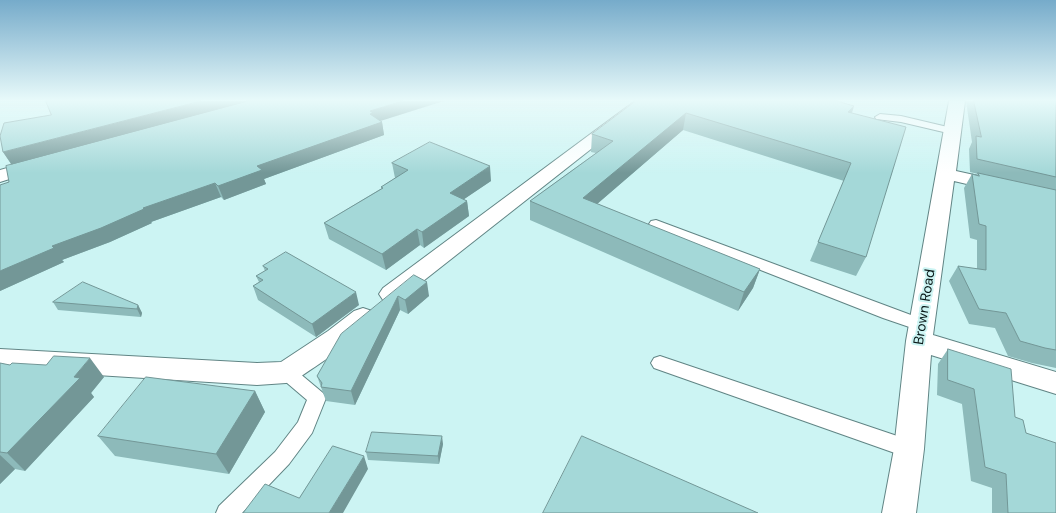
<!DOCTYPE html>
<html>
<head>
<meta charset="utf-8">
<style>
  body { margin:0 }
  canvas { display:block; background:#ccf4f3 }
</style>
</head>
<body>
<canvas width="1056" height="513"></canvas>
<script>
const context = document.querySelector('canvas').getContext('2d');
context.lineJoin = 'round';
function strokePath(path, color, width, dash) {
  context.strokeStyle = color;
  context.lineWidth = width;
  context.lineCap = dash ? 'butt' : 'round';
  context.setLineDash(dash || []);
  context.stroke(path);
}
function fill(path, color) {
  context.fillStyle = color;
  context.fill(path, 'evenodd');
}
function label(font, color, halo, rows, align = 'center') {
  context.font = font + ' "DM Sans",sans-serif';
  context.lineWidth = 4;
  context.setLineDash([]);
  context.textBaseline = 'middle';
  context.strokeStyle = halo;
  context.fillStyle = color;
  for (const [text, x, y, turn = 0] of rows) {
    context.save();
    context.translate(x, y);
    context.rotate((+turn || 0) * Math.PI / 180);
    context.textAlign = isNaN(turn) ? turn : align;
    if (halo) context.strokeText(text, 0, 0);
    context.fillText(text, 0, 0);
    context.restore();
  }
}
const service = new Path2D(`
  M880 114 901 116 956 129 957 131 952 134 901 122 876 119 875 117Z
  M656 220 927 321 929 325 927 329 921 331 883 318 651 227 649 224 651 221Z
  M660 356 909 440 916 443 919 449 916 455 909 458 654 368 651 363 654 358Z
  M286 365 292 367 323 393 326 398 312 433 289 464 242 513H216L219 506 275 452 298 422 307 400 280 377 277 372 280 367Z`);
const minor = new Path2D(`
  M635 101H652L399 300 391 302 383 300 379 294 383 288Z
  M949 101H965L956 171 1056 193V205L954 181 933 335 1056 372V394L931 355 924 449 916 513H882L894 449 906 341Z
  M35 160 41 161 44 165 41 169 0 182V170Z
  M363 308 372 311 375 317C364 337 316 365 296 380L286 383 257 385 0 369V349L257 363 281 362 328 331 354 311Z`);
strokePath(service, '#618585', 2);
strokePath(minor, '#618585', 2);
fill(service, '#fff');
fill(minor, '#fff');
fill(new Path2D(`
  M636 101H839V102L854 106 852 113 866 257 856 276 810 261 844 181 683 130 597 204 760 269 753 288 738 311 530 220V201L596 153 591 152 592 134Z
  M966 101H1056V368L1032 363 1008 356 995 328 969 324 949 281 958 266 977 269V240L970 238 964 188 972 174 977 175 978 174 970 172 969 149 972 142Z
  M381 121 382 122 384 135 264 179 266 184 224 200 221 197 151 222 152 223 110 242 62 260 64 262 0 291 11 164 3 152Z
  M392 163 491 181 464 199 467 201 469 216 424 248 420 245 386 270 329 239 324 223 382 188 381 187 395 178Z
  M263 266 359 305 316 337 258 300 253 286 259 282 256 276 265 271Z
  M414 275 429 296 408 314 400 310 355 405 326 401 317 376Z
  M53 302 138 305 142 313 141 317 58 310Z
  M948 349 1015 417 1026 433 1056 513H992V488L971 481 962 404 937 395 938 364Z
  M0 363 10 365H46L104 377 91 393 94 397 25 471 15 469 0 484Z
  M255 391 265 412 229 474 115 456 98 436Z
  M443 444 439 464 368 460 366 452Z`), '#8dbaba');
fill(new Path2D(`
  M201 101H252L12 165 3 152Z
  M403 101H444L374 123 382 122 384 135 264 179 266 184 224 200 218 186 257 166 370 114V111Z
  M854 106 848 123V112Z
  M686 113 683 130 582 217 583 198Z
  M490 166 491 181 451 208 450 193Z
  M215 183 221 197 151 222 152 223 110 242 62 260 64 262 0 291V271L52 246 143 208Z
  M467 201 469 216 424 248 422 232Z
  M417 229 420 245 386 270 382 254Z
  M760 269 753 288 738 311 744 292Z
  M427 282 429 296 408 314 405 300Z
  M356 292 359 305 316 337 312 324Z
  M398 296 400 310 355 405 351 391Z
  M138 305 142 313 141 317 137 309Z
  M90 358 104 377 91 393 94 397 25 471 7 453 74 377Z
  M255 391 265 412 229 474 216 454Z
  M442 436 443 444 439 464 438 456Z
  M0 455 15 469 0 484Z
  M364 456 368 469 343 513H329Z`), '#739797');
const building = new Path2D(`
  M46 101H201L3 152 0 136 4 123 51 115Z
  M248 101H403L370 111 373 113 370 114 382 122 257 166 262 170 218 186 215 183 143 208 144 209 101 228 52 246 54 248 0 271V185L9 182 6 166Z
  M636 101H837L854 106 848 112 906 127 866 257 818 242 851 163 686 113 583 198 760 269 744 292 530 201 613 141 592 134Z
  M974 101H1056V177L977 159 976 136 981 137Z
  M430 142 490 166 450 193 467 201 422 232 417 229 382 254 324 223 383 188 381 187 408 170 392 163Z
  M978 173 1056 190V350L1045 348 1020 341 1006 313 979 309 958 266 986 270V226L979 224 972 174 979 176Z
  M286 252 356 292 312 324 253 286 263 280 256 276 268 269 263 266Z
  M414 275 427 282 405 300 398 296 351 391 321 387 322 383 317 376 341 334Z
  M83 282 138 305 137 309 53 302Z
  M948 349 1011 369 1015 417 1023 420 1026 433 1056 443V513H1008L1006 474 985 467 974 389 948 380Z
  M54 356 90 358 74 377 80 378 7 453 0 452V363L10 365 12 363 46 365Z
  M146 377 255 391 216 454 98 436Z
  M372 432 442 436 438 456 366 452Z
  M582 436 758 513H543Z
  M333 446 364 456 329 513H243L265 484 299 498Z`);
fill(building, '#a4d8d8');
strokePath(building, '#739797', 1);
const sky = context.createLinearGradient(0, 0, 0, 173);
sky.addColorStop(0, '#76abca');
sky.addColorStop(0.58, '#e8fafa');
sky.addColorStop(1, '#e8fafa00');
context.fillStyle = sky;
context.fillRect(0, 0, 1056, 173);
label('14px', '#091818', '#ccf4f3', [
  ["Brown Road",925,307,-81]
]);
</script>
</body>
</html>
